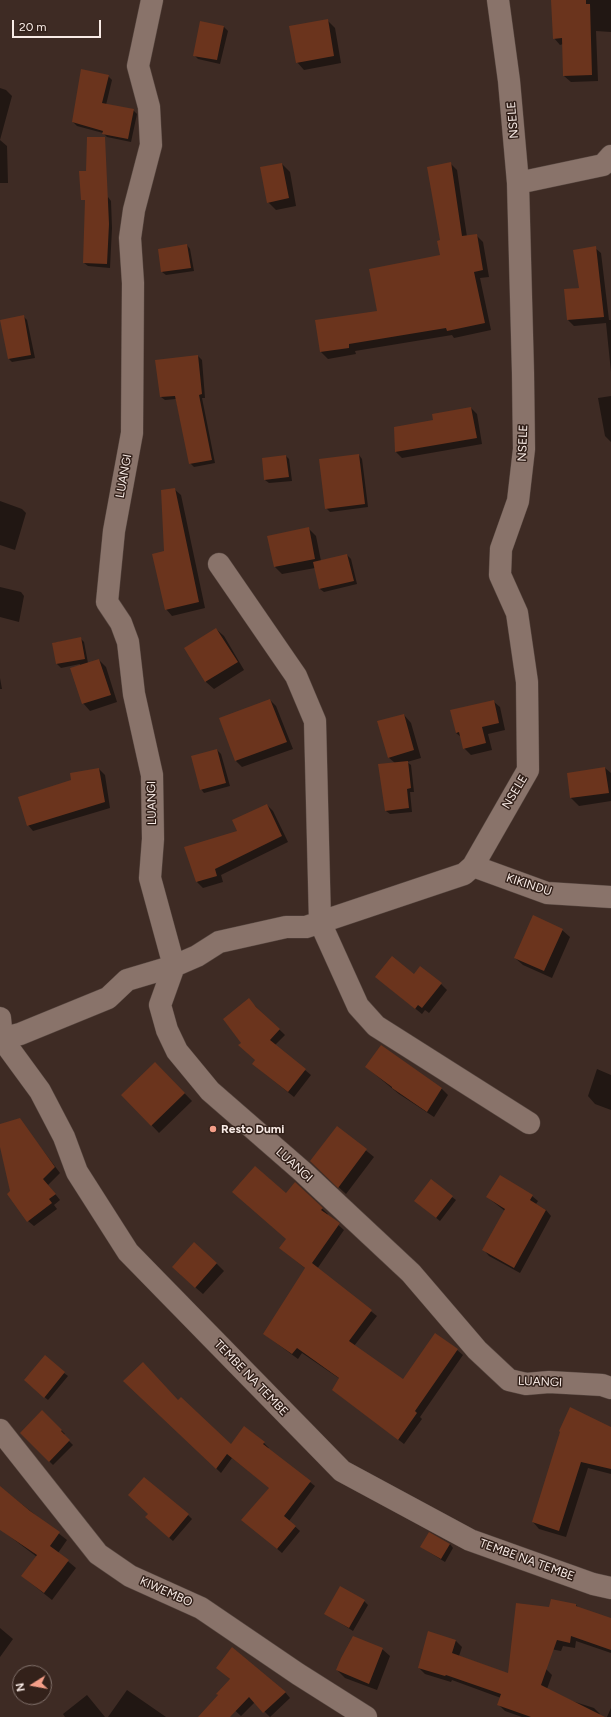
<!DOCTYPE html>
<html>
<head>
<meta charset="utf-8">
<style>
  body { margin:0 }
  #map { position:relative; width:611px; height:1717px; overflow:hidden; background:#3e2b24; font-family:Figtree,sans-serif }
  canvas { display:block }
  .north { position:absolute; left:12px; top:1665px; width:40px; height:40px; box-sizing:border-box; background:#33211a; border:1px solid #82726c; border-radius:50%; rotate:259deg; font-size:11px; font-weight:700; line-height:16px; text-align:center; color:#f8ebe6 }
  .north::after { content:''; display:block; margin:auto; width:14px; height:18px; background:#f49e88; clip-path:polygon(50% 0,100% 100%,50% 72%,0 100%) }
  .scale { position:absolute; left:12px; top:20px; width:89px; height:18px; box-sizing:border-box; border:2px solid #f8ebe6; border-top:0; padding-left:5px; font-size:12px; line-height:14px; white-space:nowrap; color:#f8ebe6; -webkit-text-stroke:3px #33211a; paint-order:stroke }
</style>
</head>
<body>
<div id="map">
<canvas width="611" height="1717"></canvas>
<div class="north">N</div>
<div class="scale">20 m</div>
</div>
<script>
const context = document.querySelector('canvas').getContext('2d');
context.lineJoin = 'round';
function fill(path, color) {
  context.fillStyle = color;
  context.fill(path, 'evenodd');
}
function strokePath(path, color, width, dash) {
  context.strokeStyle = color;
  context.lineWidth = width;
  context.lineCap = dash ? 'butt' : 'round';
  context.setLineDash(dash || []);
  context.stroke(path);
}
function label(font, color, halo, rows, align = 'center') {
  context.font = font + ' Figtree,sans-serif';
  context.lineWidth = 3;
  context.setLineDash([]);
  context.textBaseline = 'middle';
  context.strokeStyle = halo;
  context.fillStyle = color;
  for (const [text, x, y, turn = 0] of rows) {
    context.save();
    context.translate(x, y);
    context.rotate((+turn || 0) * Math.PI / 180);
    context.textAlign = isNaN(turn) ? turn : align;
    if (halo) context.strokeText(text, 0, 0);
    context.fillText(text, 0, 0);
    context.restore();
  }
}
fill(new Path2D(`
  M552 0H611V32L596 31 598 81 571 82 564 76 563 44 560 45 554 38Z
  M327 20 335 28 341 63 304 70 297 62Z
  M201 22 224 27 228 31 220 64 198 59 194 55Z
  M108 76 112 80 106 105 133 110 137 114 131 142 107 137 103 133 77 126 73 122Z
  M0 88 6 90 12 96 0 140 7 146 8 183H0Z
  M450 163 457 170 467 237 476 235 483 242 489 277 480 278 491 330 454 338 452 335 355 351 356 354 328 359 321 352 316 321 378 312 441 256V241Z
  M282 164 290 172 296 206 276 210 268 202Z
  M108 197 111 201 112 228 110 268 88 266 84 263Z
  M187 245 190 249 194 271 166 275 162 272Z
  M595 248 601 253 609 320H611V372L606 323 574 326 568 320 565 290 580 288Z
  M23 316 27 320 35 358 12 362 9 359Z
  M198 356 202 360 205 398H202L215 463 194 467 190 463 176 399 165 400 161 397Z
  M611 396V442L605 436 598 398Z
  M471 408 477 414 482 444 402 458 396 452 395 428 434 421Z
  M359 455 362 459 368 507 330 512 326 508Z
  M286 456 289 459 292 481 269 483 265 480Z
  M174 489 181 495 205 608 172 616 166 609 165 552Z
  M0 501 22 509 26 513 15 550 0 545Z
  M308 528 316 536 321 561 347 555 351 559 357 584 324 592 320 589 315 568 282 574 275 567Z
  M0 587 21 592 24 596 19 622 0 617Z
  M216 629 224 636 244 670 214 689 206 682 186 648Z
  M80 638 84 642 88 663 99 660 106 667 117 702 90 711 83 703 80 664 61 668 57 664 53 643Z
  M0 678 2 689H0Z
  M270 700 276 706 293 749 242 767 236 761Z
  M493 701 500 707 505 730 488 734 492 750 471 755 464 748 461 737 456 733Z
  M404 715 411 723 421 758 407 762 411 765 414 792H410L412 812 390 814 386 811 395 763 388 757Z
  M217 750 221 754 230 786 204 793 201 789Z
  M605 768 611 773V801L579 806 571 798 568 774Z
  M99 769 105 775 110 808 33 831 28 825 72 781Z
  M267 805 273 811 288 842 221 875 223 882 203 888 197 882 239 832Z
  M562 930 570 937 552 978 523 965 515 958Z
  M376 977 441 984 447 990 429 1013 425 1010 422 1014Z
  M249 1000 285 1035 275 1045 311 1075 294 1097 259 1069 256 1061Z
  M381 1046 442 1089 448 1095 434 1117 399 1094 366 1067Z
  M155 1063 192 1101 159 1133 123 1095Z
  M597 1069 611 1075V1110L595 1104 588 1096Z
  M337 1127 374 1157 346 1194 319 1169Z
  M26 1128 60 1173 48 1185 60 1200 54 1205 57 1209 34 1226 28 1221 11 1192Z
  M295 1183 328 1214 327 1215 344 1230 317 1269 377 1316 354 1346 403 1380 457 1350 463 1355 420 1417 422 1419 404 1444 333 1390 340 1379 302 1353 298 1359 264 1334 306 1269 280 1248 287 1239V1194Z
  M532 1196 538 1201 536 1204 546 1210 551 1216 520 1273 489 1256 484 1250 505 1211 487 1197Z
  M452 1197 456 1200 440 1221 419 1204Z
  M216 1263 224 1271 203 1294 181 1275Z
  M64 1373 68 1376 48 1400 29 1384Z
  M125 1381 178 1402 231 1445 244 1427 264 1443 269 1448 268 1449 315 1486 289 1521 300 1531 282 1553 248 1524 270 1488 232 1458 221 1473Z
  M42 1411 65 1434 63 1435 73 1445 53 1465 21 1433Z
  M611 1428V1474L588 1468 566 1537 539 1529 533 1522 561 1432Z
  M0 1487 67 1540 58 1553 76 1568 52 1600 22 1576 37 1557 0 1529Z
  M188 1515 192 1519 173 1541 150 1521Z
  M450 1544 453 1548 445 1562 421 1547Z
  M364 1601 368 1605 353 1631 326 1614Z
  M576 1605 580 1609 611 1619V1653L576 1641 575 1648 563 1646 561 1651 519 1643 550 1608Z
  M0 1628 13 1639 0 1657Z
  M429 1633 456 1641 462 1647 459 1656 509 1674 546 1669 552 1675 547 1689 572 1701 594 1708 600 1714 599 1717H522L505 1711 499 1705 501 1698 452 1680 451 1682 425 1674 419 1668Z
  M382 1649 390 1656 377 1690 345 1678 337 1670Z
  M217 1668 285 1692 290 1698 270 1717 255 1702 241 1716 217 1694 231 1680Z
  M127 1690 166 1717H108Z
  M87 1695 105 1717H65L63 1714Z
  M611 1708V1717H607Z`), '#0007');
fill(new Path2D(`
  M551 0H586V4H590L592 75 563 76 562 38 553 39Z
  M328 19 334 56 296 63 289 26Z
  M200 21 224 26 217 60 193 56Z
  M81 69 109 75 102 103 134 109 128 139 102 134 103 131 72 122Z
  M87 137H105L109 224 107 264 83 263 85 200H81L79 171H86Z
  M451 162 462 236 477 234 483 270 474 272 485 323 447 331 446 328 349 344V348L320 352 315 320 377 311 369 269 440 255 437 241 440 240 427 167Z
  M282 163 289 198 267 203 260 167Z
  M187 244 191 268 161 272 158 249Z
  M596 246 604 317 567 320 564 289 579 288 573 250Z
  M24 315 31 355 8 359 0 320Z
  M198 355 202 394 199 395 212 460 189 464 175 396 160 397 155 360Z
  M471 407 477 438 395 452 394 427 433 420 432 414Z
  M359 454 365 504 325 509 319 459Z
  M286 455 289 477 264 480 262 458Z
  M175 488 199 602 165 610 152 554 164 551 161 490Z
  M309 527 315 559 274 567 267 536Z
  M347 554 354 581 319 589 313 562Z
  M216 628 238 662 205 682 184 648Z
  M81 637 85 659 56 664 52 643Z
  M99 659 111 695 82 704 70 668Z
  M270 699 287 742 235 761 219 718Z
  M494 700 499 723 482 727 486 743 463 749 459 732 456 733 450 710Z
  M404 714 414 750 388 758 377 721Z
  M217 749 226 783 200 790 191 756Z
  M408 761 411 788 407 789 409 808 385 811 378 764Z
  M605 767 609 793 570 798 567 773Z
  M99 768 105 802 27 826 18 797 71 780 70 773Z
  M267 804 282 836 215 869 217 876 196 882 184 847 237 831 232 820Z
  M533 915 563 929 544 971 514 958Z
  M392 956 414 974 420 966 442 983 422 1008 418 1005 415 1009 375 977Z
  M249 998 256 1007 280 1029 270 1040 306 1069 288 1092 252 1064 255 1060 238 1045 241 1043 223 1019Z
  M381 1045 442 1088 427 1112 392 1088V1087L365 1067Z
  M155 1062 185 1093 151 1126 121 1095Z
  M20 1118 55 1167 43 1179 56 1194 49 1199 52 1203 27 1222 7 1194 10 1191 0 1147V1124Z
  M337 1126 367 1149 338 1188 310 1161Z
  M255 1166 286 1193 295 1182 323 1208 321 1210 340 1223 312 1263 372 1310 349 1341 403 1379 435 1333 458 1349 415 1411 417 1413 398 1440 332 1390 339 1378 297 1348 292 1354 263 1334 305 1268 279 1248 286 1239 232 1192Z
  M500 1175 533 1195 530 1200 546 1210 514 1268 482 1250 505 1209 486 1197Z
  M431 1179 453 1196 436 1218 414 1201Z
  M194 1242 217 1263 195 1288 172 1267Z
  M45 1355 65 1372 44 1398 24 1380Z
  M143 1362 178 1400 181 1397 231 1444 244 1426 265 1442 263 1444 311 1481 284 1516 296 1526 277 1549 241 1520 269 1488 227 1454 216 1469 123 1381Z
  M570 1407 611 1427V1469L581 1462 559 1531 532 1522 560 1432 559 1431Z
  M42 1410 62 1430 61 1431 70 1440 49 1462 20 1433Z
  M144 1477 189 1514 169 1538 145 1517 148 1514 128 1495Z
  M0 1486 30 1511 60 1532 50 1546 69 1560 44 1593 21 1576 37 1555 0 1530Z
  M429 1532 450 1544 441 1559 420 1547Z
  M340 1586 365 1600 349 1628 324 1614Z
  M551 1599 576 1604V1606L611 1618V1650L571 1636 570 1643 557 1640 541 1685 605 1717H531L497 1705 501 1694 446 1675 445 1676 418 1668 428 1631 456 1640 452 1653 508 1673 516 1603 549 1607Z
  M353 1636 383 1648 369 1684 336 1670 341 1658Z
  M232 1647 286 1692 263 1713 249 1697 230 1717H198L218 1695 216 1694 230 1679 216 1668Z`), '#6b341d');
const minor = new Path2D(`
  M152 0 138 66 149 107 151 145 134 210 130 238 133 283 132 433 114 531 107 602 121 623 128 642 134 694 152 775 153 839 150 878 174 966 160 1005 167 1030 177 1051 210 1091 303 1172 411 1273 477 1350 509 1380 526 1384 549 1382 602 1385 611 1388
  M518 183 603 165 611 156
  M219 564 296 676 315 721 320 922 358 1006 376 1026 529 1123
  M473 866 547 893 611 897
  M0 1018 2 1039 40 1091 64 1137 77 1172 128 1252 342 1471 470 1540 593 1584 611 1588
  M0 1039 20 1034 108 998 127 980 174 966 197 956 219 942 286 927H306L464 874 473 866 528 770 527 682 517 613 500 575 501 549 518 501 524 449 523 373 518 183 509 81 498 0
  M0 1430 98 1554 130 1576 201 1608 298 1674 366 1717`);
strokePath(minor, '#574740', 23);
strokePath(minor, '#89736a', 22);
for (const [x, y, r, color] of [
  [213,1129,4,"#f49e88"]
]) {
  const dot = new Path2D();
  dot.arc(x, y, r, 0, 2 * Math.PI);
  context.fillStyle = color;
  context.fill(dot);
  strokePath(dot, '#33211a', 1.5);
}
label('12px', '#f8ebe6', '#33211a', [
  ["NSELE",513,120,-95],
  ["NSELE",523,443,-88],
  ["LUANGI",124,476,-80],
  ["NSELE",515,792,-59],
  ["LUANGI",152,803,-91],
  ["KIKINDU",529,885,18],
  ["LUANGI",294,1165,42],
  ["TEMBE NA TEMBE",251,1378,46],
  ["LUANGI",540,1382,2],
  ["TEMBE NA TEMBE",527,1560,20],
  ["KIWEMBO",166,1592,24]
]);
label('bold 12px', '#f8ebe6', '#33211a', [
  ["Resto Dumi",221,1129]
], 'left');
</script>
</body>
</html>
